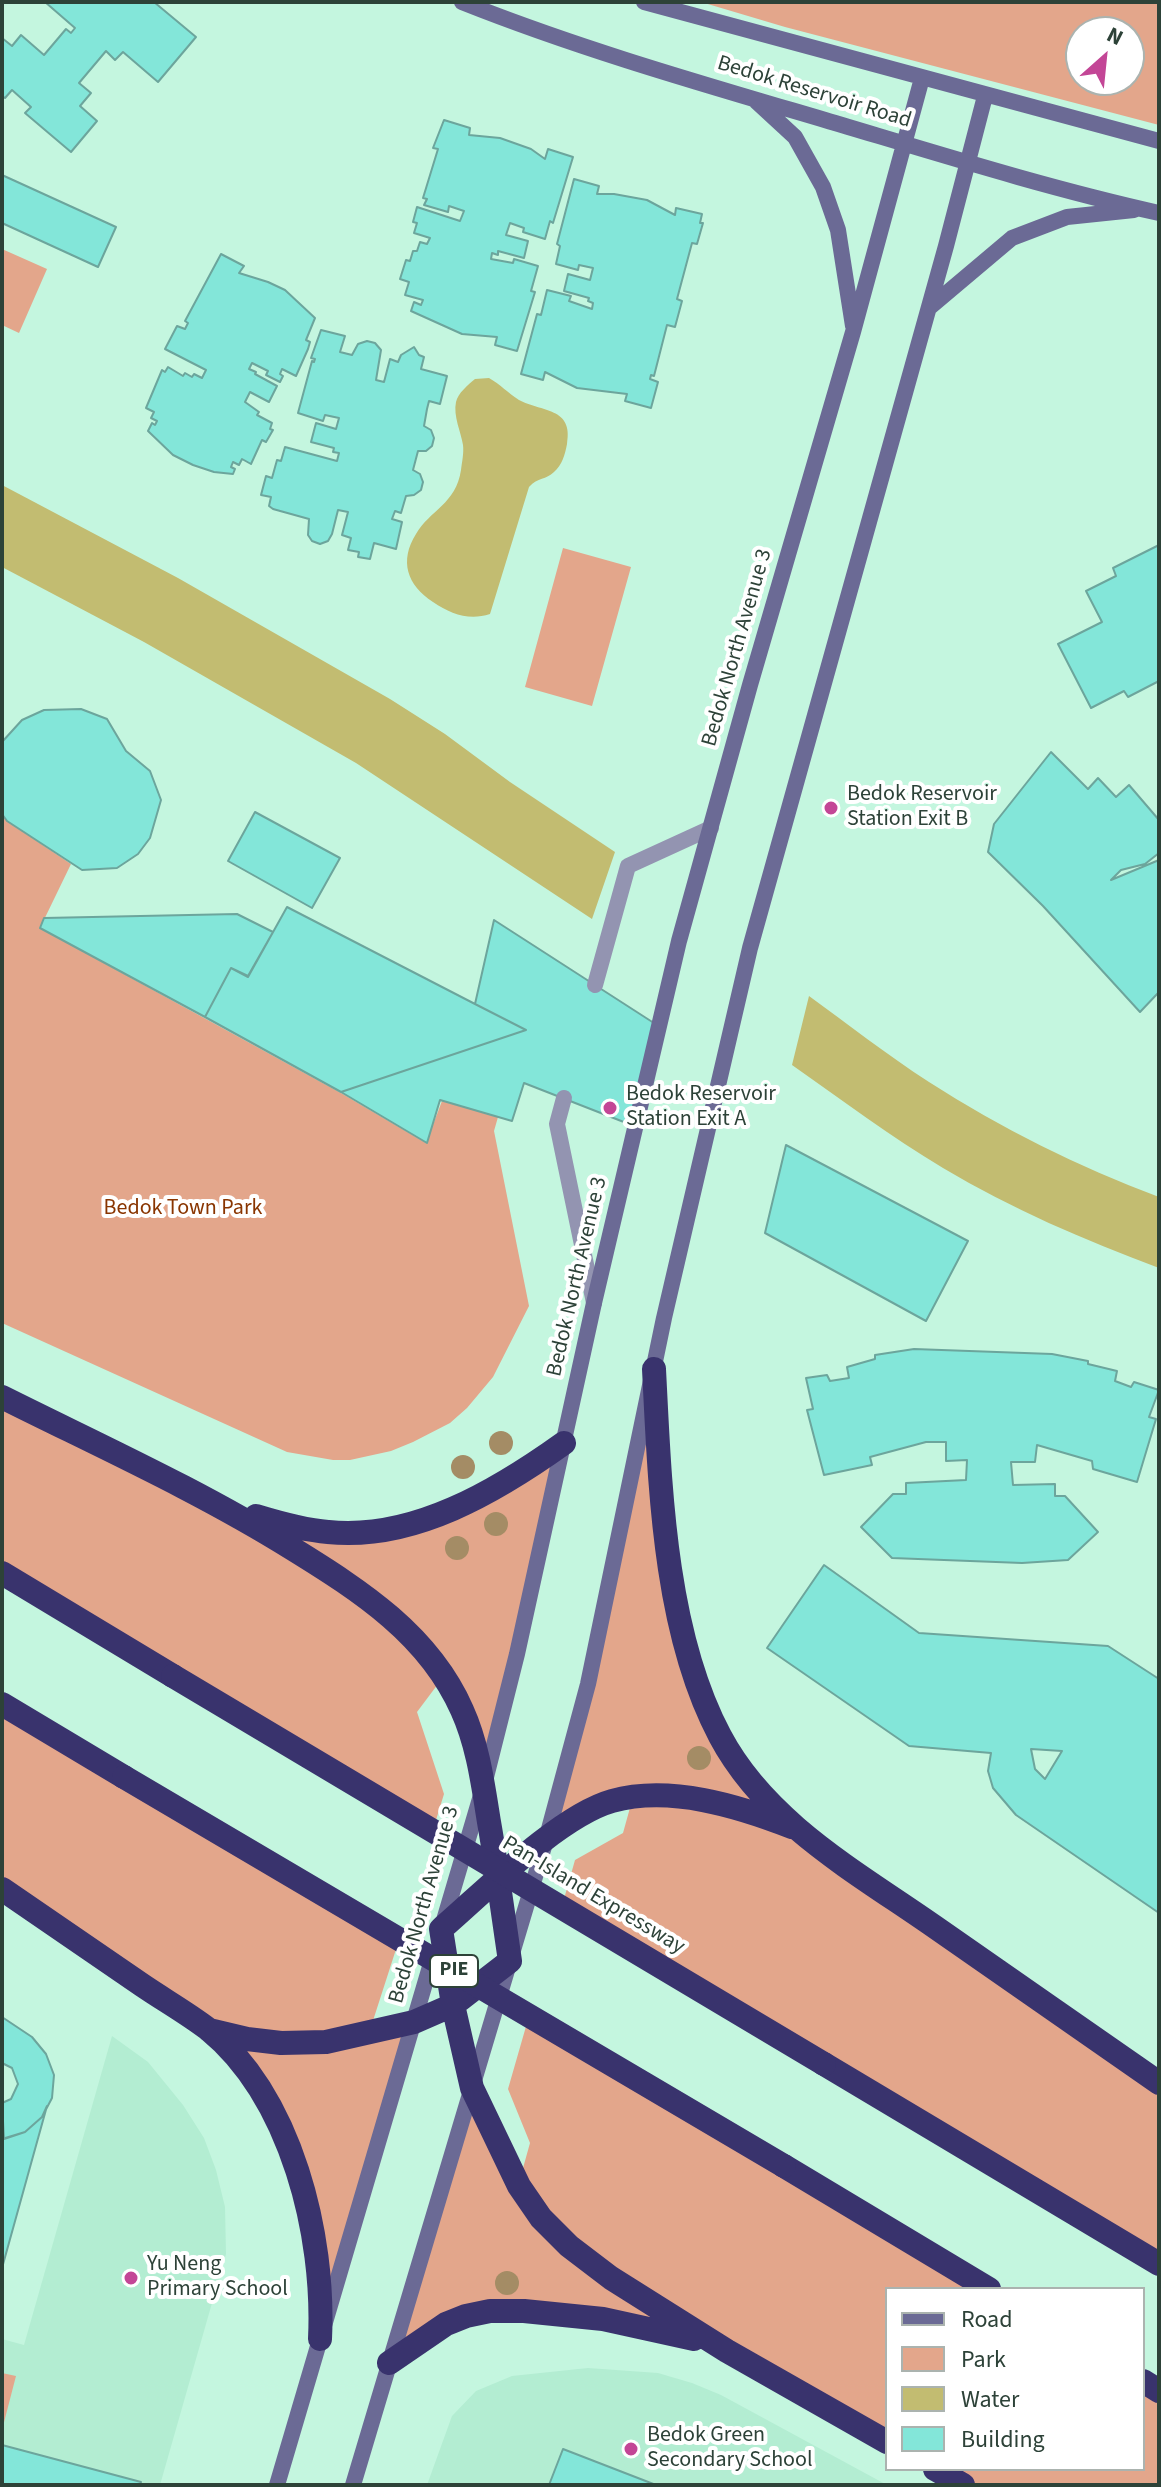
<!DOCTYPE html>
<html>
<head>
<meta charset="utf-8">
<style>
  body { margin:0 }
  #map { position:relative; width:1161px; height:2487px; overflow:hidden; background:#c4f6df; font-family:"Source Sans 3",sans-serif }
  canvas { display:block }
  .frame { position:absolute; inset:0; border:4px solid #2d4238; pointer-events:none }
  .legend { position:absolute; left:885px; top:2287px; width:260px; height:184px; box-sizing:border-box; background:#fff; border:2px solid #abb3af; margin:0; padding:10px 14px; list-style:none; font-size:24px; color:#2d4238 }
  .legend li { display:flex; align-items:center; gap:16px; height:40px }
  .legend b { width:40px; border:2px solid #abb3af }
  .north { position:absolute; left:1065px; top:16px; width:80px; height:80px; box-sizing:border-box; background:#fff; border:2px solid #abb3af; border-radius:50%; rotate:27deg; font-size:22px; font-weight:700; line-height:32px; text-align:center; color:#2d4238 }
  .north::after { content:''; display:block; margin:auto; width:28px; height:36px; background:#c34696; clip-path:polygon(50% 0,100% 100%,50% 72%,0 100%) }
</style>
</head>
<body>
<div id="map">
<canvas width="1161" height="2487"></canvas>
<div class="frame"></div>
<ul class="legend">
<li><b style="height:10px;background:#6b6a95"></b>Road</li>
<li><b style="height:22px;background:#e3a68b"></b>Park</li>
<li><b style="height:22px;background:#c2bc71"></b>Water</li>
<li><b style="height:22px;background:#83e6d9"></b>Building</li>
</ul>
<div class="north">N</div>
</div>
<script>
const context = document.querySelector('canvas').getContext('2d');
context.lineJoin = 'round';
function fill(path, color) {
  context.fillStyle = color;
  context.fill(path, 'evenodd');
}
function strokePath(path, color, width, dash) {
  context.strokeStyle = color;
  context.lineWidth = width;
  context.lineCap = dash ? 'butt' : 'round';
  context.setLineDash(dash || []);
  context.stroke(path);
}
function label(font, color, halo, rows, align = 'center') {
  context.font = font + ' "Source Sans 3",sans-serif';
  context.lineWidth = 8;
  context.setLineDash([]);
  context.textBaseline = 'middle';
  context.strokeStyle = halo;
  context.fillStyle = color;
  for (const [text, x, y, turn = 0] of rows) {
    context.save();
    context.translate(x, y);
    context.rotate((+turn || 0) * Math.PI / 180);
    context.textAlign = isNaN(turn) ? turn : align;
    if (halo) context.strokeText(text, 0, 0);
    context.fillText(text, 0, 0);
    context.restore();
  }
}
fill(new Path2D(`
  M112 2036 148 2062 183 2105 204 2138 216 2170 225 2207 226 2254 160 2485H2V2339L24 2345Z
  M588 2368 658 2373 692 2383 721 2395 887 2485H427L452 2416 476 2391 512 2376Z`), '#b3edd2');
fill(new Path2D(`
  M701 2H1159V125L785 27ZM1129 32V80H1081V32Z
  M2 249 47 269 19 333 2 325Z
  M563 548 631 567 592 706 525 687Z
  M2 815 7 821 71 864 40 928 341 1093 426 1143 442 1101 498 1117 494 1131 529 1306 493 1377 467 1408 450 1423 413 1442 391 1451 350 1460H333L287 1452 2 1323Z
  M653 1380 699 1696 786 1821 1159 2081V2262L562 1906 575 1860 623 1833 633 1797 549 1835Z
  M2 1398 232 1512 400 1527 563 1444 484 1784 444 1676 417 1712 444 1794 433 1830 2 1574Z
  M2 1705 399 1940 369 2033H229L2 1888Z
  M529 2016 984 2289H887V2438L674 2332 468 2315 391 2362 472 2089 518 2186 530 2143 508 2089Z
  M413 2022 320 2335 285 2137 213 2033 266 2042Z
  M2 2373 16 2376 2 2430Z
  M1143 2385 1159 2394V2485H971L942 2469H1143Z`), '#e3a68b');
fill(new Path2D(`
  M489 378C500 384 508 393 519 400 541 412 574 407 567 444 565 455 562 465 554 472 546 480 538 477 529 487L490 614C469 621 451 614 433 602 407 585 399 561 416 534 430 510 456 504 461 470 462 462 464 453 463 445 461 432 453 416 456 402 458 393 468 385 475 379Z
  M2 485 178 578 390 699 445 734 510 782 615 852 592 919 356 763 144 642 2 567Z
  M809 996C848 1024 887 1055 929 1082 1001 1128 1078 1167 1159 1197V1268C1084 1240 1012 1209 943 1168 891 1137 842 1100 792 1065Z`), '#c2bc71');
const building = new Path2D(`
  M45 2H154L196 37 158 82 123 52 115 60 106 51 79 83 91 93 80 106 97 121 71 152 25 113 31 107 12 90 5 98 2 96V38L12 46 21 35 44 55 66 29 71 33 75 28Z
  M444 120 470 128 469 135 500 138 531 149 545 159 548 149 573 157 553 223 550 221 545 239 523 232 524 228 510 223 506 235 528 241 524 258 498 251V255L492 253 491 259 513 263 514 259 538 266 531 291 535 292 517 351 495 345 497 337 462 334 411 311 414 302 421 305 423 300 405 295 409 282 400 279 406 260 410 261 413 251H417L420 242 427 244 430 238 414 233 417 223 413 222 417 207 460 221 464 211 449 206 448 212 424 205 427 199 423 198 438 149 433 148Z
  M2 175 116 227 98 267 2 223Z
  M574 179 599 186 597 194H614L647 200 675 215 676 208 702 214 700 223H703L697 244 692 243 677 299 682 301 675 327 667 325 654 376 651 375 650 379 658 382 651 408 625 401 627 394 577 388 545 372 543 380 521 374 537 314 541 315 547 290 571 296 569 301 592 309 593 303 588 301 589 298 564 291 568 274 590 280 593 268 579 265 578 270 556 264 560 246 557 244Z
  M221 254 244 266 239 273 268 282 285 290 315 318 306 340 310 342 308 349 296 376 282 369 280 374 283 376 280 382 266 375 268 371 252 363 249 369 256 372 255 374 277 386 269 402 250 392 245 402 259 412 257 415 272 423 270 429 273 430 266 442 262 440 251 464 242 459 239 465 233 462 231 467 235 469 233 474 214 472 193 465 173 455 148 431 152 423 155 425 157 421 151 418 154 412 146 408 162 370 165 372 168 367 183 376 185 373 192 377 194 374 202 378 206 370 165 349 177 326 185 329 188 323 185 321Z
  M321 330 345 336 340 352 352 355 358 344 367 341 375 343 381 350 376 380 384 382 390 359 398 362 401 355 414 347 419 355 424 357 421 369 447 376 440 404 429 401 427 409 424 426 431 430 434 438 432 446 426 451H418L413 470 420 474 423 482 421 490 414 495 406 496 401 513 395 511 392 519 402 522 396 549 374 543 370 559 358 557 359 552 348 550 351 538 342 535 348 512 338 510 332 534 328 541 320 544 312 541 308 535 309 519 273 509 269 506 271 497 261 495 266 476 272 478 277 460 281 461 285 447 337 461 339 453 333 452 334 448 311 442 316 423 336 429 339 418 325 415 323 421 298 413 312 361 314 362 315 359 311 358Z
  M1159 545V681L1128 697 1124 691 1091 708 1058 644 1102 622 1086 591 1116 576 1113 568Z
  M81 709 107 719 126 751 150 771 161 800 150 838 138 854 117 868 82 870 7 821 2 814V742L22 720 44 710Z
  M1051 752 1088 789 1098 778 1116 797 1129 785 1159 820V853L1145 864 1121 870 1111 880 1159 860V992L1140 1012 1043 906 988 852 994 824Z
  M255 812 340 858 312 908 228 861Z
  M287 907 475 1004 526 1030 341 1092 205 1017 231 968 248 977Z
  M237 914 273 932 248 976 231 968 205 1017 40 928 44 918Z
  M494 920 657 1025 634 1126 524 1083 512 1121 440 1100 427 1143 341 1092 526 1030 475 1004Z
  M786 1145 968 1241 926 1321 765 1233Z
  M914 1349 1052 1354 1088 1361V1364L1117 1371 1115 1381 1131 1387 1134 1382 1159 1390 1149 1417 1156 1419 1137 1482 1093 1469 1092 1461 1037 1445 1035 1462H1011L1013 1485 1055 1484V1496H1065L1098 1532 1068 1560 1022 1563 892 1558 861 1527 893 1494H906V1483L966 1480 967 1460 946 1461V1442H926L870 1457 872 1465 824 1475 807 1410 813 1409 806 1378 827 1375 830 1381 849 1378 847 1367 875 1359V1355Z
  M824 1565 919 1633 1108 1646 1159 1679V1913L1016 1815 993 1788 988 1771 991 1753 909 1746 767 1648ZM1031 1749 1062 1751 1045 1779 1035 1769Z
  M2 2017 32 2037 46 2054 54 2075 52 2098 42 2117 25 2132 4 2139 2 2103 11 2099 18 2084 12 2068 2 2063Z
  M47 2106 2 2268V2139L25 2132 42 2117Z
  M2 2445 141 2482 140 2485H2Z
  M563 2449 656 2485H549Z`);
fill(building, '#83e6d9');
strokePath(building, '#6ca59c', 2);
strokePath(new Path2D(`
  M595 985 628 866 711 828
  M564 1098 557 1124 594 1303`), '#9394b1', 16);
strokePath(new Path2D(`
  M462 2C580 49 703 84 825 120 936 153 1047 188 1159 213
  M644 2 1159 141
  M756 101 795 137 823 187 838 230 853 326
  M929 308 1012 238 1067 217 1134 210
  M442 1927 484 1785 517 1654 594 1303 679 941 750 685 853 332 922 78
  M277 2485 434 1953
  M353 2485 546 1840 588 1684 664 1318 750 948 946 246 985 96`), '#6b6a95', 16);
strokePath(new Path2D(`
  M654 1369C660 1486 664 1631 720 1736 766 1823 858 1873 935 1927 1010 1979 1084 2031 1159 2083
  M2 1397C100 1446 200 1491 293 1549 361 1591 429 1635 462 1710 478 1745 483 1785 489 1822 497 1868 503 1914 510 1961L453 2005 414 2022 326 2042 281 2043 247 2039 209 2030
  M256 1516C279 1523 303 1530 328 1532 413 1541 497 1491 564 1443
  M2 1573 173 1676
  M2 1704 124 1777
  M792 1827C738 1806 670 1785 612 1801 559 1816 484 1892 441 1929L453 2005 472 2088 519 2186 541 2218 569 2246 611 2278 727 2351 887 2442
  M2 1889C49 1921 96 1953 142 1985 164 2000 187 2013 208 2029 292 2098 325 2235 320 2339
  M824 2064 1159 2264
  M784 2166 989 2289
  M389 2363 446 2324 466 2316 490 2311H524L603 2319 694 2339
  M1143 2381 1159 2391
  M935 2469 963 2485`), '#39336d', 24);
strokePath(new Path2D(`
  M173 1676 824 2064
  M124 1777 784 2166`), '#39336d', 24);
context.fillStyle = '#a48c65';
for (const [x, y] of [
  [501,1443],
  [463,1467],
  [496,1524],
  [457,1548],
  [699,1758],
  [507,2283]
]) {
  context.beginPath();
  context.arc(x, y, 12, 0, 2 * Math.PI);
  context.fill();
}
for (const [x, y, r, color] of [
  [831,808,8,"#c34696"],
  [610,1108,8,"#c34696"],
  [131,2278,8,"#c34696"],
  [631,2449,8,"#c34696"]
]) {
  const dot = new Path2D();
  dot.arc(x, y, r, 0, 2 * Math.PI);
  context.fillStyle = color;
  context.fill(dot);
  strokePath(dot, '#fff', 3);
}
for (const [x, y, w] of [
  [454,1971,48]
]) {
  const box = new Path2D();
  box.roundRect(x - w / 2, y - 16, w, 32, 6);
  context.fillStyle = '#fff';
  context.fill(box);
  strokePath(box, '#2d4238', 2);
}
label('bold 20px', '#2d4238', null, [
  ["PIE",454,1971]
]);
label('22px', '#2d4238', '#fff', [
  ["Bedok Reservoir Road",814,93,17],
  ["Bedok North Avenue 3",738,648,-74],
  ["Bedok North Avenue 3",578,1277,-77],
  ["Pan-Island Expressway",593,1896,31],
  ["Bedok North Avenue 3",425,1905,-74]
]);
label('22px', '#2d4238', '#fff', [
  ["Bedok Reservoir",847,795],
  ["Station Exit B",847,820],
  ["Bedok Reservoir",626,1095],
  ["Station Exit A",626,1120],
  ["Yu Neng",147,2265],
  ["Primary School",147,2290],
  ["Bedok Green",647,2436],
  ["Secondary School",647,2461]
], 'left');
label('22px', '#893501', '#fff', [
  ["Bedok Town Park",183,1209]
]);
</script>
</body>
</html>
